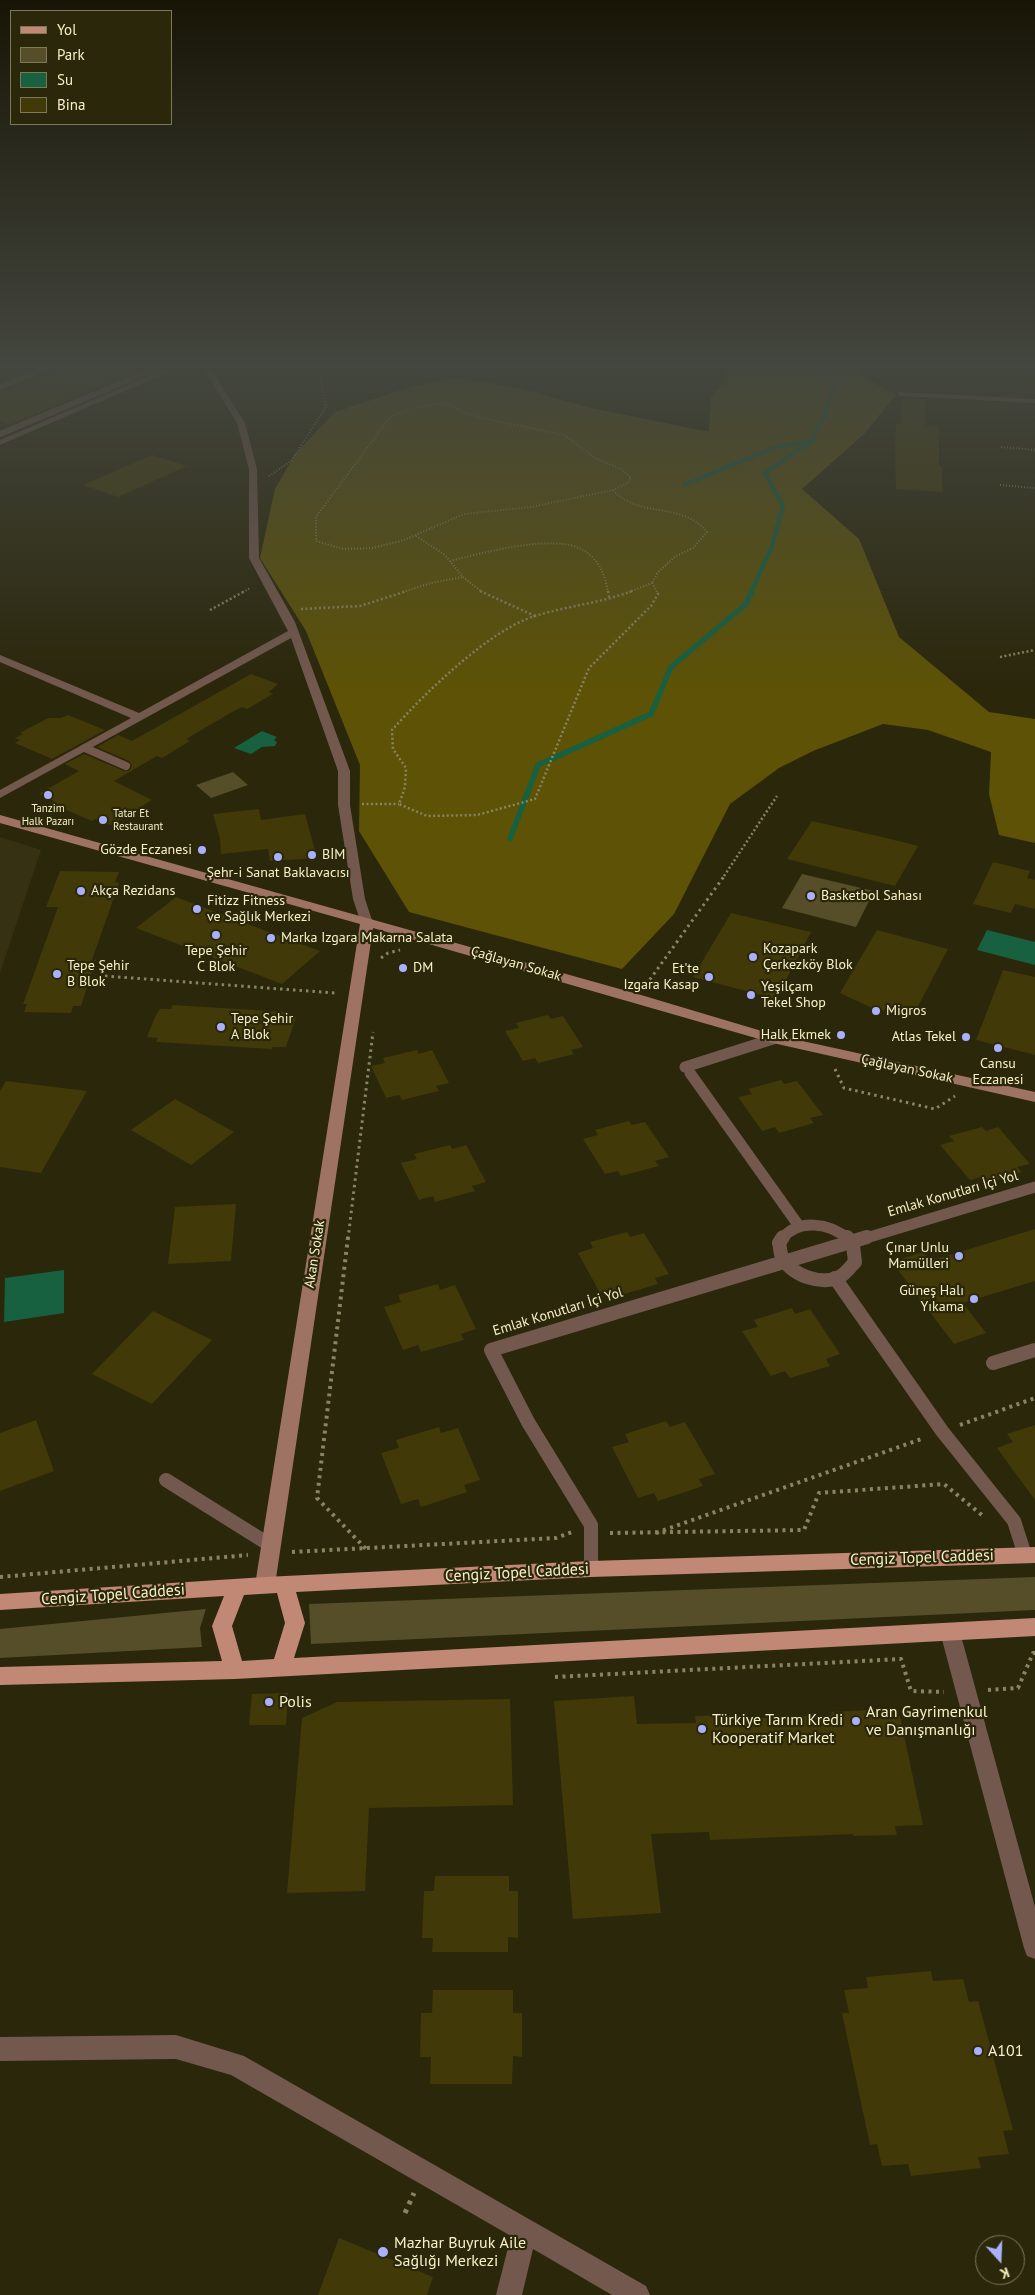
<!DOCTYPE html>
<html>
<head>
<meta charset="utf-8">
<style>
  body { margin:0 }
  #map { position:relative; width:1035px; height:2295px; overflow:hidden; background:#2b270b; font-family:"PT Sans",sans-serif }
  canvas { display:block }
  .legend { position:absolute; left:10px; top:10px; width:162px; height:115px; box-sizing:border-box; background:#2b270b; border:1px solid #7d7856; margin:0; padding:6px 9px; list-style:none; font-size:15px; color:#f8f1c7 }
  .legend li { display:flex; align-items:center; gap:10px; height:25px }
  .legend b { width:25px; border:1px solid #7d7856 }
  .north { position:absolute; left:975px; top:2235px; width:50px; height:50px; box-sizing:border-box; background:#2b270b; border:1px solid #7d7856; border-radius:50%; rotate:160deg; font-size:14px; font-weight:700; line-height:20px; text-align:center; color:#f8f1c7 }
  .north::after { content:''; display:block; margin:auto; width:18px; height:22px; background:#a9b0fc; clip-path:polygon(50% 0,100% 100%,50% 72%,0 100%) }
</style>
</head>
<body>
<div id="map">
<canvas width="1035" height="2295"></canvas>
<ul class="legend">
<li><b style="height:6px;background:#c08875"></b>Yol</li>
<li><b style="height:14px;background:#554e29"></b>Park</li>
<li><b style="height:14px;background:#176040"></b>Su</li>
<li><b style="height:14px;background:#413908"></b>Bina</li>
</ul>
<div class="north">K</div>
</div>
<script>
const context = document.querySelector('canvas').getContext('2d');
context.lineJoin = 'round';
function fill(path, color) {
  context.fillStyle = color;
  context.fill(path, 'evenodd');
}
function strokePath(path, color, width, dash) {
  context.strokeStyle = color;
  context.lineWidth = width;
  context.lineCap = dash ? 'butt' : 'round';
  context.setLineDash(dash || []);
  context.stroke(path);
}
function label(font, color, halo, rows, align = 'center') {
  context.font = font + ' "PT Sans",sans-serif';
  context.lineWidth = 4.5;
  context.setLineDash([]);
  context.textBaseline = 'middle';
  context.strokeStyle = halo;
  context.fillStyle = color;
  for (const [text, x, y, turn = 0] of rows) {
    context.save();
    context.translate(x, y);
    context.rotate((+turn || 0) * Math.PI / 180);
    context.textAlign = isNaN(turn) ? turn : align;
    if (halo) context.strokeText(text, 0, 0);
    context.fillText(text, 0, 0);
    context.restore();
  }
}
fill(new Path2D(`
  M0 837 41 850 0 973Z`), '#363112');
fill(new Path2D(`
  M233 772 248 785 211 798 196 785Z
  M802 874 874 891 856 927 782 908Z
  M1035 1577V1610L311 1644 309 1604Z
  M206 1609 200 1628 202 1647 0 1658V1629Z`), '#554e29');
fill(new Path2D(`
  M727 369H858L871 381 896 395 864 434 802 489 859 539 899 637 989 712 1035 719V843L999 835 989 794 991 752 928 730 883 724 813 751 779 768 730 804 674 914 622 969 409 912 359 831 360 765 306 631 260 558 275 489 295 454 335 412 407 388 456 377 518 388 591 408 709 432 711 397 725 381Z`), '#5d5205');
fill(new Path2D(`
  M262 731 277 737 274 740 277 742 275 746 262 747 251 754 234 748Z
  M987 930 1035 942V965L977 950Z
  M64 1270V1313L4 1322 5 1278Z`), '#176040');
strokePath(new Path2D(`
  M684 485 776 447 807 442
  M751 592 772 546 783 506 765 473 811 441 826 412 834 384 825 369`), '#176040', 4.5);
strokePath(new Path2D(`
  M510 839 538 765 651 714 671 667 746 604 752 591`), '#176040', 5.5);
fill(new Path2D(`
  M66 370H141L9 425 0 422V392L48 373H57Z
  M902 398 926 399 925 426 939 427V466L942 467 943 492 896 489 895 447 896 424H901Z
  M152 455 187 466 118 497 83 485Z
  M251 674 278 684 269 692 273 694 247 709 242 707 234 711 186 739 190 741 162 758 157 756 114 781 152 800 111 825 95 819 92 821 50 803 54 801 39 794 79 771 65 764 84 754 124 771H129L132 766 129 761 97 747 118 735 132 741Z
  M68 715 105 730 52 759 15 743 20 740 15 738 23 734 20 733 48 718H61Z
  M259 809 261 820 305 814 317 858 270 861 268 849 221 854 220 839 213 814Z
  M812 821 882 837 918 846 895 886 787 859Z
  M993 862 1030 871 1027 878 1035 880V909L1015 904 1011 913 973 904Z
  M60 871 119 872 115 882 119 883 91 963 96 959 81 1006H73L71 1013 24 1012 27 1004H23L58 907H46Z
  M176 897 237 920 320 951 282 984 136 928Z
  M731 913 811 932 776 999 693 977Z
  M877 930 948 949 914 1014 874 1009 840 993Z
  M1003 970 1035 977V1055L976 1040Z
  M173 1005 286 1012 284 1017H296L286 1047H272V1049L156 1042 158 1038 147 1037 155 1017 160 1009H171Z
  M548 1015 551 1019 563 1016 583 1047 571 1050 574 1054 538 1063 535 1058 523 1061 505 1031 519 1028 516 1023Z
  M417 1050 419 1054 432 1050 449 1083 436 1086 439 1091 402 1100 399 1095 386 1098 371 1066 385 1063 383 1058Z
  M781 1080 784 1084 797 1081 823 1115 810 1118 814 1123 779 1133 775 1127 762 1131 738 1097 752 1094 748 1089Z
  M6 1081 87 1091 41 1173 0 1167V1091Z
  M175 1099 234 1132 191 1165 131 1130Z
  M629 1121 632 1125 645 1122 669 1157 655 1161 659 1166 621 1176 618 1171 605 1174 583 1139 598 1135 595 1130Z
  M982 1127 986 1131 998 1127 1030 1164 1017 1167 1022 1172 987 1183 982 1177 970 1180 940 1145 954 1141 949 1136Z
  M450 1145 452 1149 466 1145 486 1182 472 1186 475 1191 435 1202 433 1196 419 1200 401 1163 417 1159 414 1154Z
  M236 1204 231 1261 168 1264 175 1207Z
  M1035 1229V1281L963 1303 986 1333 954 1344 892 1262 923 1252 930 1261Z
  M627 1232 630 1237 644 1233 669 1274 655 1278 658 1284 618 1296 615 1290 600 1293 578 1253 593 1248 590 1242Z
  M438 1284 440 1290 455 1285 476 1329 461 1334 464 1340 421 1352 418 1345 403 1350 384 1307 401 1302 398 1295Z
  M792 1308 795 1314 810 1309 840 1354 826 1359 830 1366 790 1378 785 1371 771 1376 742 1331 758 1327 754 1320Z
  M153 1311 212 1340 152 1404 92 1374Z
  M36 1420 54 1471 0 1491V1433Z
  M666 1421 670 1427 685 1422 715 1474 699 1479 703 1486 658 1501 654 1493 638 1498 612 1447 629 1442 625 1434Z
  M1035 1425V1500L997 1448 1013 1442 1007 1434Z
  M439 1427 441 1433 458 1428 480 1480 464 1485 467 1492 421 1507 418 1499 401 1504 381 1453 399 1448 396 1440Z
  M288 1693 286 1725H249L252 1694Z
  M634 1696 637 1724 696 1723 695 1716 731 1715 732 1719 832 1715 831 1712 871 1710 873 1717 900 1716 923 1825 895 1826 897 1835 853 1836V1834L710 1840 709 1832 651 1834 661 1913 573 1919 554 1701Z
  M510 1699 513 1805 369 1808 365 1891 287 1893 302 1718 337 1702Z
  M435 1876H509V1891H518V1938L508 1937V1952H432L433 1938H422L424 1891H434Z
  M931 1971 933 1981 963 1979 969 2002 978 2001 1013 2130 1003 2131 1009 2154 978 2157 981 2168 911 2176 908 2164 882 2166 877 2144 870 2145 842 2013H849L844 1990 868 1988 866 1977Z
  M433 1990H513V2013H522V2057L513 2056 512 2084H430L431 2057H420L421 2013H432Z
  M339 2238 433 2277 427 2295H318Z`), '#413908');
strokePath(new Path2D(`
  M437 404 452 405 462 412 478 417 564 435 597 459 621 469 631 478 628 483 613 490 531 507 464 514 404 540 373 548 343 549 316 541V517L390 417 413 408Z
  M1001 447 1035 450
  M269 476 291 461 326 407 319 369
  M1000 485 1035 488
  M613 490C639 519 682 501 707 532L693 548 676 556 658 572 652 583
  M416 536 445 555 463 577 482 592
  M450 561C482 553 554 533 583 550 599 559 605 575 608 592
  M652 583 657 592
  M243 592 250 588
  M403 592 431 583 463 577
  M629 592 652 583`), '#898461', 2, [1, 2]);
strokePath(new Path2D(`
  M480 591 535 616
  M608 591 609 597
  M632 591C601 603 567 606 535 616 489 630 424 694 392 730L393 749 406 768 405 787 399 804 427 816 477 815 535 799 589 668 651 606 658 594 656 591
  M301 609 360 606 407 591
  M210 610 245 591
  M1000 657 1035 650
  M362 804H399
  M724 876 777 796`), '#898461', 2.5, [2, 2.5]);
strokePath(new Path2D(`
  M381 958 388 953 400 950
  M105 976 335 993
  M646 985 725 875
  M835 1069 844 1088 935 1109 955 1096
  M348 1239 373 1032`), '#898461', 3, [2.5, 4]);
strokePath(new Path2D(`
  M348 1237 317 1498 366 1549
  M960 1425 1035 1398
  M610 1533 804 1530 819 1493 944 1484 983 1516
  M656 1533 924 1438
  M292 1552 556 1538 572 1532
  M0 1577 248 1555
  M555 1677 901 1659 911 1691 944 1692
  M988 1690 1018 1688 1033 1653H1035`), '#898461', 4, [3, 4.5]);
strokePath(new Path2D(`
  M405 2213 414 2193`), '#898461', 5, [4, 5.5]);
strokePath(new Path2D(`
  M0 387 45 369
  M0 434 155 369`), '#73584e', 6);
strokePath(new Path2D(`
  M85 748 126 766`), '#73584e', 8);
strokePath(new Path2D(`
  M685 1067 773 1039
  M690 1073 799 1226
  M782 1239C798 1218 830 1223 848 1239
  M863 1239 1035 1187`), '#73584e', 11);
strokePath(new Path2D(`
  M783 1237 779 1243C780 1246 780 1251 781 1254 788 1275 823 1287 841 1276 846 1273 851 1266 855 1262L853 1245 847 1237
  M835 1278 942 1431 1014 1521 1025 1555
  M993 1363 1035 1350
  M166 1480 270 1545
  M591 1569V1525L528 1422 491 1350 867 1237`), '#73584e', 14);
fill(new Path2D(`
  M165 369H176L0 445V440Z
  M204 369H211L245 423 257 469 259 558 295 622 350 771V805L365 899 373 923 372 926H362L353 899 338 805V771L291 638 0 798V790L131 718 0 662V655L139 713 288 631 249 558V469L237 423Z
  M898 392 1035 399V403L901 396 897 394Z
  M950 1623 957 1626 960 1632 1035 1907V1959L1027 1956 1024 1948 940 1632 943 1626Z
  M176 2035 244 2056 646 2286 650 2295H612L533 2249 522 2295H496L511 2236 231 2075 176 2059 0 2061V2037Z`), '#73584e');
fill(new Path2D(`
  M0 815 641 995 775 1035 1035 1092V1102L773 1043 373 928 275 1585 272 1591 265 1593 258 1591 255 1585 360 924 0 823Z`), '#9f7364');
fill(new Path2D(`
  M1035 1547V1563L591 1577 296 1592 305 1623 294 1658 1035 1618V1636L235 1679 0 1685V1667L222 1661 212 1626 224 1596 0 1610V1594L265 1577 591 1561ZM277 1593 285 1623 274 1659 242 1661 232 1626 244 1595Z`), '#c08875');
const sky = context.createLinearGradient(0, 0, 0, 691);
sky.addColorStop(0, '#181506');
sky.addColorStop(0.53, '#44473f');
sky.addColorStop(1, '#44473f00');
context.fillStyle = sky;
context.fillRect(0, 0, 1035, 691);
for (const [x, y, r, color] of [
  [48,795,5,"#a9b0fc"],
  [103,820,5,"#a9b0fc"],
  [202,850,5,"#a9b0fc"],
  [312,855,5,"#a9b0fc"],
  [278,857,5,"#a9b0fc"],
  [81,891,5,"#a9b0fc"],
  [811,896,5,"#a9b0fc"],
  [197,909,5,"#a9b0fc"],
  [216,935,5,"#a9b0fc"],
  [271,938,5,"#a9b0fc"],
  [753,957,5,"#a9b0fc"],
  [403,968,5,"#a9b0fc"],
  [57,974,5,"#a9b0fc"],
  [709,977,5,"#a9b0fc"],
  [751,995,5,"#a9b0fc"],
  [876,1011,5,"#a9b0fc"],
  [221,1027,5,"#a9b0fc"],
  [841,1035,5,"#a9b0fc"],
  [966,1037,5,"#a9b0fc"],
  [998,1048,5,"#a9b0fc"],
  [959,1256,5,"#a9b0fc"],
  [974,1299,5,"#a9b0fc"],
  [269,1702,5,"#a9b0fc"],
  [856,1721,5,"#a9b0fc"],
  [702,1729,5,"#a9b0fc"],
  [978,2051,5,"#a9b0fc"],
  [383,2252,6,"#a9b0fc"]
]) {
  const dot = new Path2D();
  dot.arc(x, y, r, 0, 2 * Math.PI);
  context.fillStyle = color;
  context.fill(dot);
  strokePath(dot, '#2b270b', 2);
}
label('11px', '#f8f1c7', '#2b270b', [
  ["Tanzim",48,809],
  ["Halk Pazarı",48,822],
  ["Tatar Et",113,814,"left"],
  ["Restaurant",113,827,"left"]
]);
label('14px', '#f8f1c7', '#2b270b', [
  ["Gözde Eczanesi",192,850,"right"],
  ["BİM",322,855],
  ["Şehr-i Sanat Baklavacısı",278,873,"center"],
  ["Akça Rezidans",91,891],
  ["Basketbol Sahası",821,896],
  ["Fitizz Fitness",207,901],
  ["ve Sağlık Merkezi",207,917],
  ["Marka Izgara Makarna Salata",281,938],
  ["Kozapark",763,949],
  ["Çerkezköy Blok",763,965],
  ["Tepe Şehir",216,951,"center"],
  ["C Blok",216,967,"center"],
  ["Tepe Şehir",67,966],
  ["B Blok",67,982],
  ["DM",413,968],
  ["Et'te",699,969,"right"],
  ["Izgara Kasap",699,985,"right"],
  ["Yeşilçam",761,987],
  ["Tekel Shop",761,1003],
  ["Migros",886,1011],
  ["Tepe Şehir",231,1019],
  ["A Blok",231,1035],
  ["Halk Ekmek",831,1035,"right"],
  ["Atlas Tekel",956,1037,"right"],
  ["Cansu",998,1064,"center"],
  ["Eczanesi",998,1080,"center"],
  ["Çınar Unlu",949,1248,"right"],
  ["Mamülleri",949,1264,"right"],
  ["Güneş Halı",964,1291,"right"],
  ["Yıkama",964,1307,"right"]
], 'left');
label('14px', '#f8f1c7', '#2b270b', [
  ["Çağlayan Sokak",516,964,16],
  ["Çağlayan Sokak",907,1069,12],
  ["Emlak Konutları İçi Yol",953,1194,-16],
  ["Akan Sokak",315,1254,-81],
  ["Emlak Konutları İçi Yol",558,1312,-17]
]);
label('16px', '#f8f1c7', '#2b270b', [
  ["Cengiz Topel Caddesi",922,1558,-2],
  ["Cengiz Topel Caddesi",517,1573,-3],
  ["Cengiz Topel Caddesi",113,1595,-4]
]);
label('16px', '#f8f1c7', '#2b270b', [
  ["Polis",279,1702],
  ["Aran Gayrimenkul",866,1712],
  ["ve Danışmanlığı",866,1730],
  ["Türkiye Tarım Kredi",712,1720],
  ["Kooperatif Market",712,1738],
  ["A101",988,2051],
  ["Mazhar Buyruk Aile",394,2243],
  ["Sağlığı Merkezi",394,2261]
], 'left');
</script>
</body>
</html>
